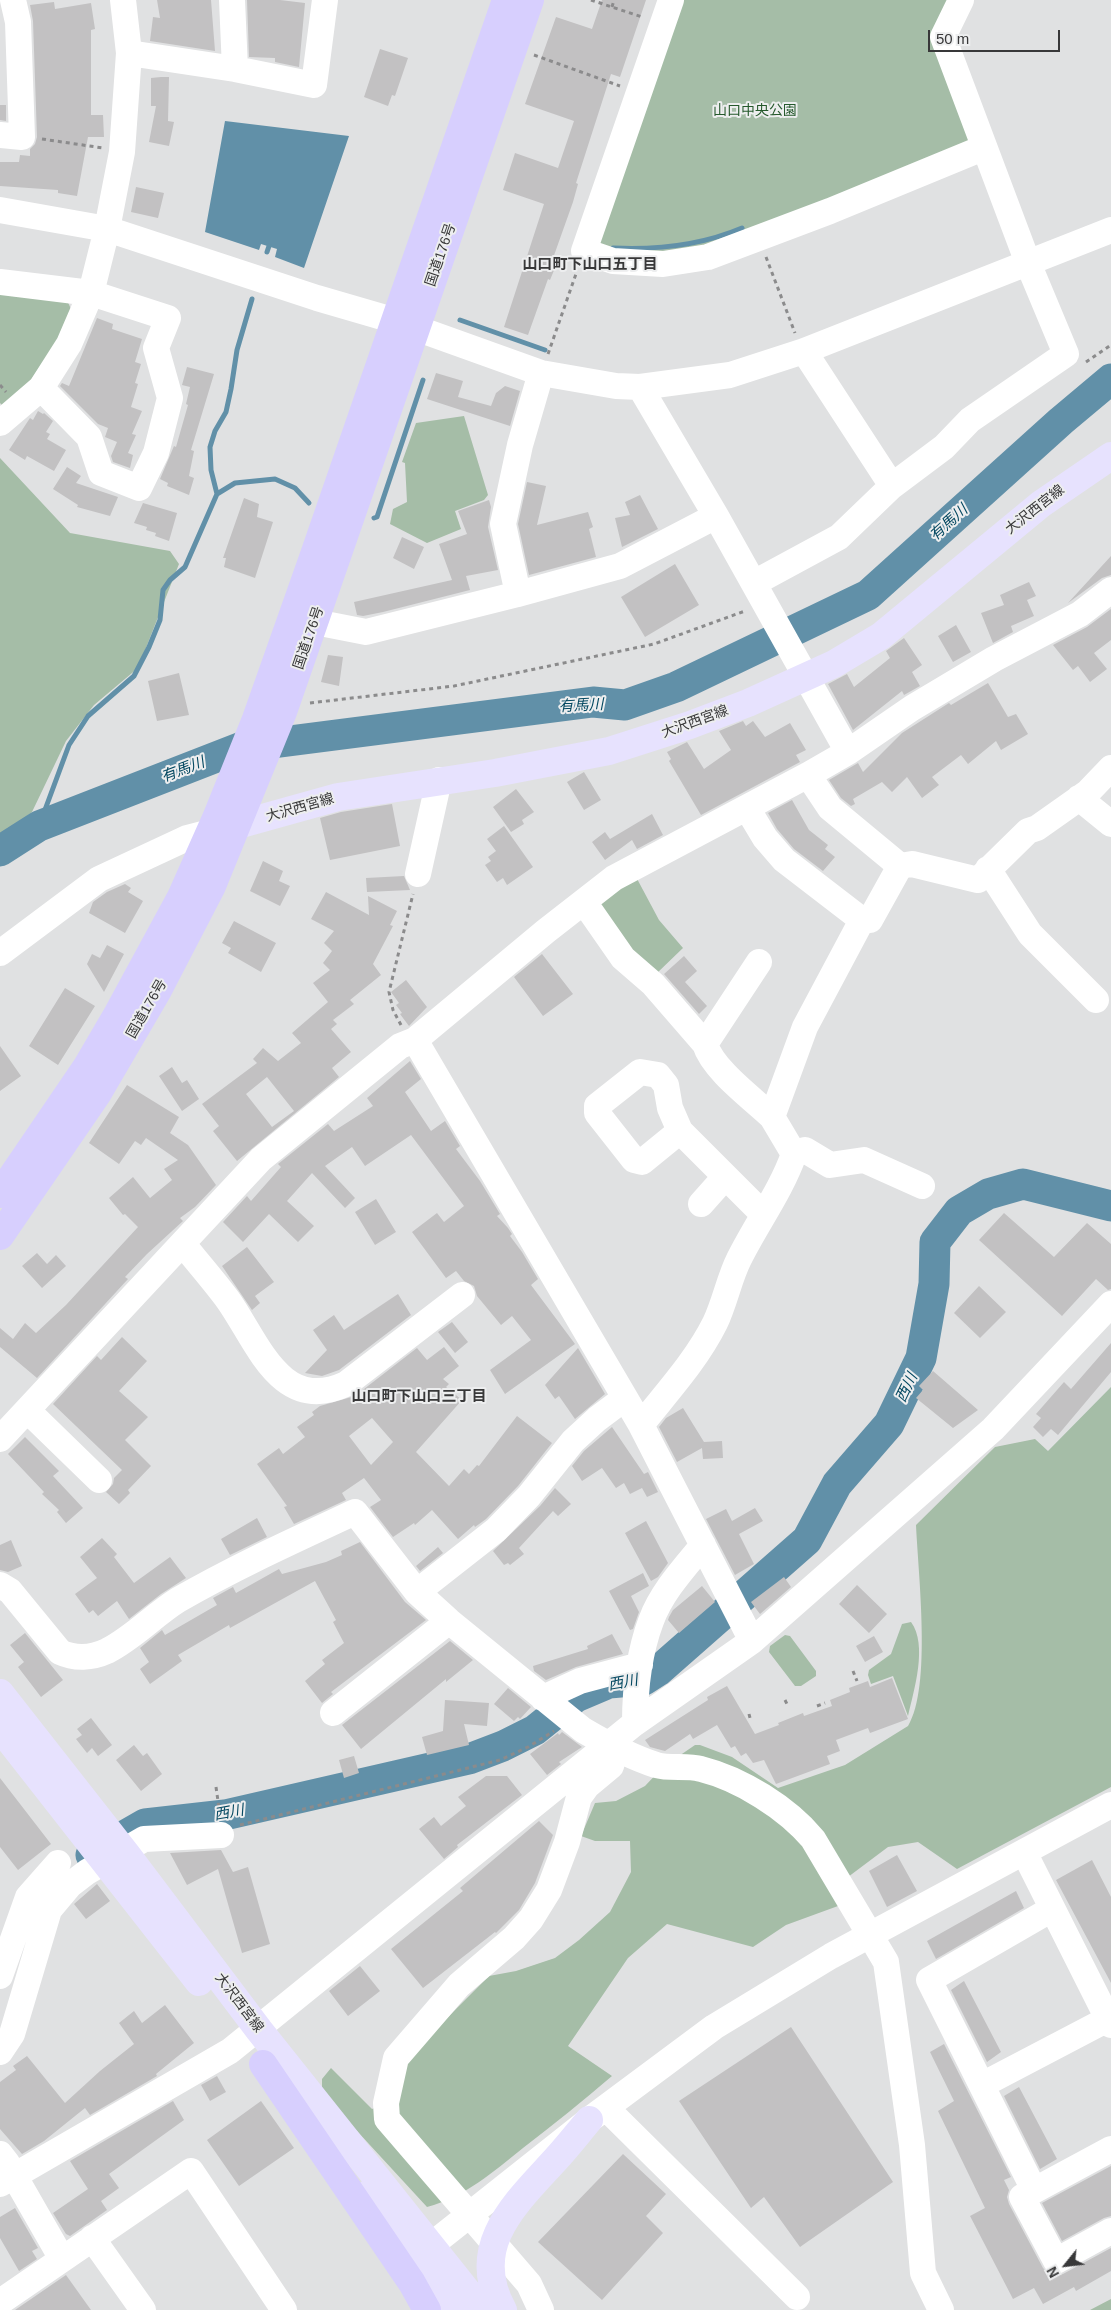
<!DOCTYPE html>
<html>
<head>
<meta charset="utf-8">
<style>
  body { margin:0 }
  #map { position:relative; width:1111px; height:2310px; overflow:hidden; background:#e0e1e2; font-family:Arial,sans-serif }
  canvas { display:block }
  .north { position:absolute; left:1041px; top:2240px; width:50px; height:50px; -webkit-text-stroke:4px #edeeef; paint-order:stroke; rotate:241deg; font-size:14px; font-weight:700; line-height:20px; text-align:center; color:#383839 }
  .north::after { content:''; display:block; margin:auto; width:18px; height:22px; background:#383839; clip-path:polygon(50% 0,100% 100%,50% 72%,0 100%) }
  .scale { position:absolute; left:928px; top:30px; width:132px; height:22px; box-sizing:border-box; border:2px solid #383839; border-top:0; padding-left:6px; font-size:15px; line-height:18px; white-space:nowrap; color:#383839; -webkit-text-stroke:4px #edeeef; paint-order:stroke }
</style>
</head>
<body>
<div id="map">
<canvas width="1111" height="2310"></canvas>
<div class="north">N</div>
<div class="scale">50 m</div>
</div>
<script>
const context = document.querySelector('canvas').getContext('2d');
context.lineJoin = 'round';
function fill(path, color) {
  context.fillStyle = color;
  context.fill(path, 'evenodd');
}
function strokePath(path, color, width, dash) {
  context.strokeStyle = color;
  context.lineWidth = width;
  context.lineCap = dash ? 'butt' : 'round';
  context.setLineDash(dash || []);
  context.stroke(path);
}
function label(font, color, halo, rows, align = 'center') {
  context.font = font + ' Arial,"Noto Sans JP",sans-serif';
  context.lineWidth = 4;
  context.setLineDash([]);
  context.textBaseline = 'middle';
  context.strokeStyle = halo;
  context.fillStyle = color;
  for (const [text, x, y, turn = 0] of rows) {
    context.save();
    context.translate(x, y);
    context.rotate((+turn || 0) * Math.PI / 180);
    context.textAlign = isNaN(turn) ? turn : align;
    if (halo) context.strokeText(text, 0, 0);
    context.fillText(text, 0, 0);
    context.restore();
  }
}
fill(new Path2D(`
  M679 0H948L969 142 701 250 650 256 591 247Z
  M0 294 67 300 74 316 24 390 5 408 0 403Z
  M464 416 488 495 484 500 455 511 461 529 427 543 390 524 393 509 407 502 405 463 402 462 416 423Z
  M0 458 70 533 170 551 179 564 138 668 94 705 66 741 32 812 0 838Z
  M635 875 659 920 683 948 655 975 627 954 594 901Z
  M1111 1387V1787L957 1869 918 1842 888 1847 848 1877 838 1906 786 1925 753 1947 667 1924 628 1958 568 2046 612 2076C583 2101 553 2125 523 2148 493 2172 465 2197 427 2207L322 2093V2079L331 2068 372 2109 394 2101 403 2062 489 1976 516 1971 555 1958 579 1940 610 1912 631 1872 630 1841H595L581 1836 595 1803 616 1801 645 1786 663 1767 695 1745H700L732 1757 778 1788 845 1765 908 1726C932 1687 918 1573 916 1525L995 1447 1035 1439 1048 1451Z
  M911 1622C928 1645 914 1690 908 1716L893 1676 871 1684 868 1675 869 1670 891 1654 902 1624Z
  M785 1635 790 1636 816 1671V1676L801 1686H795L769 1652 770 1646Z
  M1111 2299V2310H1090Z`), '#a5bda7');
fill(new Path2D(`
  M225 121 349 136 304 268 275 257 277 249 261 244 259 250 205 232Z`), '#6190a8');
strokePath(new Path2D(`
  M613 248C656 250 702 245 742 228
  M267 252 269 246
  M460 320 545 350
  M217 494 211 470 210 447 215 431 226 412 231 389 237 350 252 299
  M374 518 377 517 423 380
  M39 826 69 745 88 716 134 676 149 647 160 620 163 590 170 580 185 567 217 494 235 483 275 479 295 488 309 503`), '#6190a8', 5);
strokePath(new Path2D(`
  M0 851 39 826 242 747 593 702 625 705 676 687 868 595 1061 421 1111 379
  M91 1855 145 1824 225 1815 469 1759 503 1746 535 1730 576 1697 609 1683 644 1680 658 1671 807 1540 837 1484 889 1424 921 1358 934 1284 935 1242 959 1211 988 1194 1023 1184 1111 1206`), '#6190a8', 31);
fill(new Path2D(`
  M157 0H211L215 51 150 41 153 17 160 18Z
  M247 0H280L305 3 299 67 275 62V58L249 57Z
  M602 0H646L620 77 611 74 576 183 578 184 573 202 552 261 557 263 550 280 548 279 528 335 504 327 544 204 503 190 515 153 558 168 574 121 525 104 556 17 592 29Z
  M54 2 55 9 91 3 95 29 91 30V115H103L104 137H88L77 196 58 193V190L0 186V162H19L20 155 30 156V149L35 144 37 137 33 21 30 5Z
  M380 49 408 58 395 96 392 95 388 106 364 97Z
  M161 77H169L168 121 174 122 169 146 149 142 156 106H151V78Z
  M0 105H6V121L0 120Z
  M136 187 164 193 158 218 131 212Z
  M97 318 113 324 112 329 142 339 135 362 141 364 135 383 138 384 131 407 142 411 132 434 136 435 128 453 133 455 130 468 113 462 111 456 117 442 105 437 108 428 98 424 60 386 62 383 69 386Z
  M187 367 214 374 191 450 194 451 189 476 194 478 189 495 167 486 168 483 160 479 174 446 176 447 188 405 186 404 190 387 182 385Z
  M436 373 463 381 458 397 491 406 496 393 505 386 520 391 510 426 427 399Z
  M38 411 43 414 44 413 53 421 46 432 50 434 47 439 66 450 54 471 27 456 25 460 9 450 30 418 33 420Z
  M67 467 81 476 76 483 118 497 110 516 77 507 78 505 53 489Z
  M527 482 546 486 537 525 588 512 593 527 589 529 596 557 529 575 518 524Z
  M640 495 658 529 622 547 615 518 630 515 625 502Z
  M244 498 259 504 257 517 273 522 255 578 224 567 226 558H223Z
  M489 500 491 507 488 527 498 570 466 576 470 590 383 612 363 616 357 615 354 602 452 580 439 544 467 534 458 511Z
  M143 503 177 513 169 541 155 536 156 533 146 530 147 527 134 523Z
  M402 537 424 547 414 569 393 558Z
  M1111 556V575L1102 578 1068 603Z
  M675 564 699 605 645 637 621 597Z
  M1029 582 1036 596 1027 600 1034 616 1011 626 1013 632 993 643 981 613 1004 605 1000 595Z
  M1111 609V640L1094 653 1107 669 1090 682 1078 666 1073 670 1053 645 1087 627Z
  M956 625 971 652 953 662 938 636Z
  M904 638 922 665 912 672 920 686 904 695 902 691 853 730 828 684 847 674 854 687 890 658 886 651Z
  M328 655 343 657 339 686 321 682Z
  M179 673 189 715 157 721 148 681Z
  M988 683 1008 717 1016 714 1028 734 1001 750 996 741 968 764 961 755 932 777 939 785 922 798 907 777 892 792 882 782 853 799 855 804 851 806 841 798 829 780 858 763 863 772 902 733 949 703 951 705Z
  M743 721 746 726 753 721 765 737 790 723 806 750 796 755 800 762 701 815 669 761 671 759 667 752 687 742 704 769 731 750 719 731Z
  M584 772 601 800 584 810 567 782Z
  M516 789 534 812 522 820 524 824 511 832 493 807Z
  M792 800 809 830 828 845 825 849 835 857 823 871 794 849 777 829 768 813Z
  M392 804 400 846 330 860 320 818 341 812Z
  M652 814 663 835 637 849 632 840 605 860 592 842 605 832 610 839Z
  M504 826 533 867 507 885 503 878 497 882 485 865 491 861 488 857 496 851 487 839Z
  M263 861 283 871 279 881 290 886 280 906 250 891Z
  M404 876 410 890 367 892 366 878Z
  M125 884 131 888 128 892 143 901 125 933 89 913 93 902 107 892Z
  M326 892 369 915 368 896 397 911 390 925 393 926 373 964 381 975 350 1000 354 1004 333 1020 337 1024 331 1029 351 1052 332 1068 339 1077 237 1161 213 1131 219 1126 202 1104 257 1063 253 1059 263 1048 278 1061 301 1043 292 1033 328 1002 313 983 330 970 323 963 332 951 324 943 334 931 311 919ZM267 1077 294 1111 272 1127 246 1094Z
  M234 921 276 943 261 972 228 953 231 948 222 943Z
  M107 945 124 954 104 992 87 964 92 954 100 958Z
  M542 954 573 994 543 1016 514 977Z
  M684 956 697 971 685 982 707 1006 699 1014 664 974Z
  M406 980 427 1007 409 1026 400 1014 402 1013 396 1005 399 1003 391 992Z
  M65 988 95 1006 58 1065 29 1046Z
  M0 1046 21 1076 0 1091Z
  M410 1061 421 1079 405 1092 431 1131 445 1121 460 1146 456 1149 480 1181 500 1214 497 1216 508 1228 512 1234 510 1236 522 1252 538 1279 531 1285 575 1344 505 1394 490 1370 531 1340 512 1316 501 1325 477 1296 474 1286 464 1281 456 1271 446 1278 412 1232 437 1213 444 1222 464 1206 411 1135 365 1166 352 1147 325 1166 355 1198 345 1208 312 1173 287 1201 314 1226 298 1242 269 1214 243 1242 223 1222 247 1196 251 1201 281 1167 278 1164 328 1124 334 1131 373 1106 367 1098Z
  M172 1067 182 1083 187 1080 199 1099 182 1111 159 1076Z
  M127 1085 179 1117 170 1133 188 1145 216 1185 195 1207 180 1218 183 1221 147 1254 125 1277 128 1279 37 1378 0 1347V1328L13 1339 25 1323 36 1333 66 1305 138 1227 125 1214 123 1215 109 1198 133 1177 150 1198 172 1180 164 1169 178 1160 146 1138 141 1145 135 1141 119 1164 89 1143Z
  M376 1199 396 1232 375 1245 355 1212Z
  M1004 1213 1054 1257 1087 1223 1111 1244V1289L1108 1290 1096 1279 1062 1316 979 1240Z
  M247 1247 274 1282 255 1296 260 1303 252 1310 222 1266Z
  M37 1253 47 1264 56 1255 66 1266 42 1288 22 1266Z
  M979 1286 1006 1312 980 1338 954 1313Z
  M398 1294 411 1315 339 1370 322 1376 305 1373 327 1350 313 1330 334 1315 344 1330Z
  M452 1322 468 1342 455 1353 438 1332Z
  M122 1337 147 1361 119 1391 148 1417 125 1440 151 1466 128 1490 130 1493 119 1504 106 1492 113 1484 114 1478 122 1470 53 1404 97 1356 101 1360Z
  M1111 1343V1372L1058 1435 1051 1429 1043 1437 1033 1427 1041 1418 1036 1414 1064 1382 1071 1389Z
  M444 1347 459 1366 443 1379 449 1384 446 1387 462 1400 416 1452 449 1486 464 1469 469 1474 477 1465 479 1466 517 1416 552 1443 518 1486 486 1519 475 1527 474 1525 458 1539 432 1510 415 1525 414 1523 393 1537 370 1507 381 1500 364 1478 342 1493 346 1500 294 1524 284 1507 287 1506 257 1464 279 1448 283 1454 305 1437 297 1427 314 1415 312 1412 320 1406 355 1396 417 1348 427 1360ZM372 1418 393 1442 371 1465 349 1436Z
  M578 1348 605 1394 575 1419 559 1396 555 1399 545 1385Z
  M933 1371 978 1410 953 1428 916 1398 923 1390 919 1386Z
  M683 1408 704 1442 722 1441 723 1458 703 1459 702 1448 677 1462 659 1427 666 1418Z
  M612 1427 644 1474 648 1472 658 1492 647 1497 642 1488 630 1494 624 1483 616 1488 602 1468 582 1481 572 1466 584 1451Z
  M25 1437 59 1471 53 1476 83 1508 66 1523 57 1512 59 1510 42 1494 44 1492 8 1454Z
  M555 1488 571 1504 558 1516 553 1511 519 1548 524 1554 510 1565 508 1563 504 1565 493 1551 540 1506Z
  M755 1508 763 1521 739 1534 754 1564 735 1575 706 1519 726 1509 732 1521Z
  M257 1518 267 1537 230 1555 221 1539Z
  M646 1521 668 1563 658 1577 651 1581 625 1533Z
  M102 1538 117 1554 114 1557 134 1583 170 1557 186 1578 161 1594 129 1619 117 1601 98 1616 93 1610 89 1613 75 1594 97 1578 80 1557Z
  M11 1540 22 1566 8 1572 0 1570V1545Z
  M360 1542 405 1602 426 1620 331 1692 333 1694 322 1703 305 1681 325 1664 322 1660 344 1643 333 1622 336 1620 315 1581 230 1628 229 1625 178 1655 182 1661 150 1684 140 1669 149 1662 140 1648 162 1630 165 1635 217 1605 213 1598 233 1587 236 1593 279 1569 282 1574 326 1562 342 1555 341 1551Z
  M438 1547 443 1553 420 1571 416 1566Z
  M643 1573 649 1586 631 1596 639 1612 633 1629 630 1630 609 1591Z
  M784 1577 791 1587 760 1614 751 1602Z
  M857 1585 887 1614 869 1633 839 1604Z
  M702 1586 715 1602 679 1633 668 1620 669 1617 673 1610Z
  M25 1633 63 1680 41 1697 18 1667 24 1662 10 1645Z
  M612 1634 623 1654 576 1667 546 1680 534 1671 533 1666 588 1649 587 1646Z
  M874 1636 883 1652 865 1662 856 1646Z
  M450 1641 473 1660 446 1682V1679L361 1749 342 1725Z
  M892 1678 908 1719 870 1733 868 1728 836 1740 840 1751 827 1756 830 1764 776 1784 764 1760 753 1763 746 1753 741 1756 735 1746 731 1748 717 1725 693 1739 690 1734 665 1751 650 1747 645 1740 708 1700 707 1697 727 1686 755 1734 779 1725 778 1723 803 1713 804 1716 832 1706 830 1700 850 1692 849 1688 868 1681 870 1687Z
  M508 1688 531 1707 520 1719 518 1717 514 1721 494 1704Z
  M445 1700 489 1703 487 1726 464 1724 469 1745 427 1755 422 1737 443 1731Z
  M91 1718 112 1745 98 1756 92 1748 87 1753 76 1739 82 1735 77 1729Z
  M562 1732 582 1747 559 1762 561 1764 547 1775 530 1754 558 1733 559 1735Z
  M134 1745 143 1756 147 1753 162 1774 141 1791 116 1760Z
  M354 1756 359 1773 344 1778 339 1760Z
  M486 1776H507L522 1795 457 1845 458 1847 444 1859 419 1829 434 1817 441 1826 466 1806 458 1797Z
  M0 1778 51 1844 18 1870 0 1847Z
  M539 1821 553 1835 535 1883 519 1910 496 1933 495 1932 423 1988 391 1949 463 1891 460 1888Z
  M221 1850 233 1872 248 1867 270 1944 242 1953 218 1869 187 1885 170 1853Z
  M897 1855 917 1891 887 1907 869 1871Z
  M1092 1860 1111 1897V1983L1056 1880Z
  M97 1884 110 1901 86 1919 74 1904Z
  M1016 1891 1024 1908 936 1959 927 1941Z
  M360 1966 380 1991 348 2016 329 1991Z
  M964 1981 1001 2052 987 2062 951 1990Z
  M165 2005 194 2043 156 2074 157 2076 90 2115 85 2108 44 2141 22 2154 0 2129V2082L16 2070 13 2066 27 2056 65 2103 100 2071 134 2044 119 2023 134 2011 142 2023Z
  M791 2027 893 2182 800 2247 764 2197 751 2208 679 2101Z
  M944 2044 1011 2177 1004 2180 1009 2190 1007 2197 1009 2204 1043 2268 1049 2274 1055 2276 1063 2274 1111 2248V2271L1076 2291 1074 2287 1043 2304 1034 2288 1013 2299 970 2216 985 2208 938 2111 954 2101 930 2052Z
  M217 2076 226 2092 210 2101 201 2085Z
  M1019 2087 1057 2159 1040 2169 1004 2096Z
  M173 2101 184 2120 109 2174 119 2188 101 2201 107 2210 70 2236 66 2234 53 2213 88 2189 70 2161Z
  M261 2101 294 2148 239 2186 207 2140Z
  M623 2154 666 2194 646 2216 663 2233 602 2300 538 2242Z
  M1111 2166V2216L1104 2218 1062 2241 1042 2203Z
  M15 2208 38 2248 32 2251 37 2259 19 2271 0 2238V2217Z
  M66 2275 91 2310H15Z`), '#c2c1c2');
strokePath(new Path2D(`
  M591 0 642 17
  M612 7 614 0
  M534 55 620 86
  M42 139 103 148
  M766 257 795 333
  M548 354 577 271
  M1086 362 1111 345
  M0 385 6 392
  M310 703 454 686 654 644 745 611
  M401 1025 393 1010 389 992 413 894
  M853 1671 857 1681
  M785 1700 787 1704
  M817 1706 825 1703
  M749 1714 750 1718
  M216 1787 220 1815
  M240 1825 500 1760 528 1747 554 1731`), '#8b8b8c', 3, [4, 4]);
strokePath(new Path2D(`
  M232 0 235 69
  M671 0 584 251 613 261 663 264 708 257 830 211 983 148
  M129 53 235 69 314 85 325 0
  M0 135 22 137 18 22 13 0
  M0 210 107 229 317 298 396 321 541 373 616 386 640 387 730 375 804 351 1111 230
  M0 282 91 293 168 318 156 348 170 398 156 453 139 488 101 473 89 437 41 388
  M804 351 892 486
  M640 387 716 516 848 752
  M0 423 41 388 69 344 91 293 107 229 122 152 129 53 123 0
  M754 583 839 537 892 486 944 447 970 420 1066 354 1028 263 943 37 961 0
  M518 594 503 524 520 445 541 373
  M315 622 366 632 518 594 620 566 716 516
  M808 775 830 808 900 866 912 864 978 880 1028 831 1037 828 1088 792 1111 768
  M1079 798 1111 824
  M747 808 765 838 784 860 862 920
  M988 869 1030 934 1096 1000
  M418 874 439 780
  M584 902 623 958 653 984 705 1044C713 1070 752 1098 772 1117
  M0 953 99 879 187 838 210 832
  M415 1040 641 1425 752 1641
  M705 1044 759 962
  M680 1131 642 1162 634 1160 597 1113V1106L640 1072 658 1075 666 1085 670 1108 680 1131 763 1214
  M794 1154 805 1150 830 1165 864 1160 922 1186
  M701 1204 725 1177
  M183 1244C198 1263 214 1281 228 1300 258 1342 280 1414 346 1384L462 1295
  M27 1410 99 1480
  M641 1425C667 1392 696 1361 715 1323 725 1302 729 1279 739 1259 757 1223 781 1191 794 1154L772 1117 805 1027 862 920H870L900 866
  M0 1439 261 1159 400 1046 415 1040 546 931 614 878 808 775 848 752 912 708 994 659 1080 614 1111 590
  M0 1585 10 1591 60 1652C75 1659 92 1658 107 1651 133 1638 154 1615 178 1600 235 1567 295 1540 355 1512L417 1592 449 1621 583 1730C605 1743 631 1757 656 1765 670 1769 687 1765 701 1769 741 1779 787 1808 813 1839L886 1962 912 2145 923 2273 941 2310
  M417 1592 496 1530 529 1496 573 1441 597 1419 625 1398
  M543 1698 580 1681 640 1665
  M333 1713 449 1621
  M635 1723C635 1689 639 1653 651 1621 661 1593 684 1568 703 1545
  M1024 1852 1111 2025
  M0 1976 28 1897 58 1863
  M0 2052 12 2034 49 1910 70 1885 87 1872 144 1839 221 1835
  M982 2085 1108 2019
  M606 2108 797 2297
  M1111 2149 1022 2197 1056 2261 1111 2231
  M0 2154 7 2163 62 2259
  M0 2184 230 2051 635 1723 752 1641 993 1429 1111 1304
  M1034 2190 929 1980 1052 1909
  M92 2238 143 2310
  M415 2258 589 2120 714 2027 831 1956 1111 1805
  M0 2302 191 2171 284 2310
  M541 2310 529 2284 387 2119 386 2103 396 2058 459 1985 514 1938 531 1919 549 1890 567 1842 579 1797 587 1786 611 1766 612 1762`), '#fff', 26);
strokePath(new Path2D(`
  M216 831 338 797 495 773 609 751 690 725 748 703 834 664 881 636 1041 504 1111 456
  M0 1693 127 1855 259 2030 482 2310
  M0 1728 199 1982
  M366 2195 455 2310
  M503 2310C467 2246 516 2203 556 2159 568 2146 578 2133 589 2120`), '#e7e2fe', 28);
strokePath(new Path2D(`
  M0 1194 87 1066 118 1013 181 897 217 816 256 719 314 555 506 0
  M0 1236 98 1093 157 992 212 886 283 712 530 0
  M263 2064 412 2283 427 2310`), '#d7cffe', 28);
label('14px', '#25592c', '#edeeef', [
  ["山口中央公園",755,111]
]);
label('14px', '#383839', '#edeeef', [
  ["国道176号",441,255,-71],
  ["大沢西宮線",1035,510,-38],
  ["国道176号",309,638,-71],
  ["大沢西宮線",695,722,-20],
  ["大沢西宮線",300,808,-16],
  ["国道176号",147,1009,-60],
  ["大沢西宮線",239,2003,53]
]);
label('bold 15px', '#383839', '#edeeef', [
  ["山口町下山口五丁目",590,265],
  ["山口町下山口三丁目",419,1397]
]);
label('italic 15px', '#044861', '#edeeef', [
  ["有馬川",949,523,-42],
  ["有馬川",581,706,-3],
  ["有馬川",183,770,-21],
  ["西川",907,1388,-64],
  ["西川",623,1683,-10],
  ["西川",229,1813,-10]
]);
</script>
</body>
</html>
